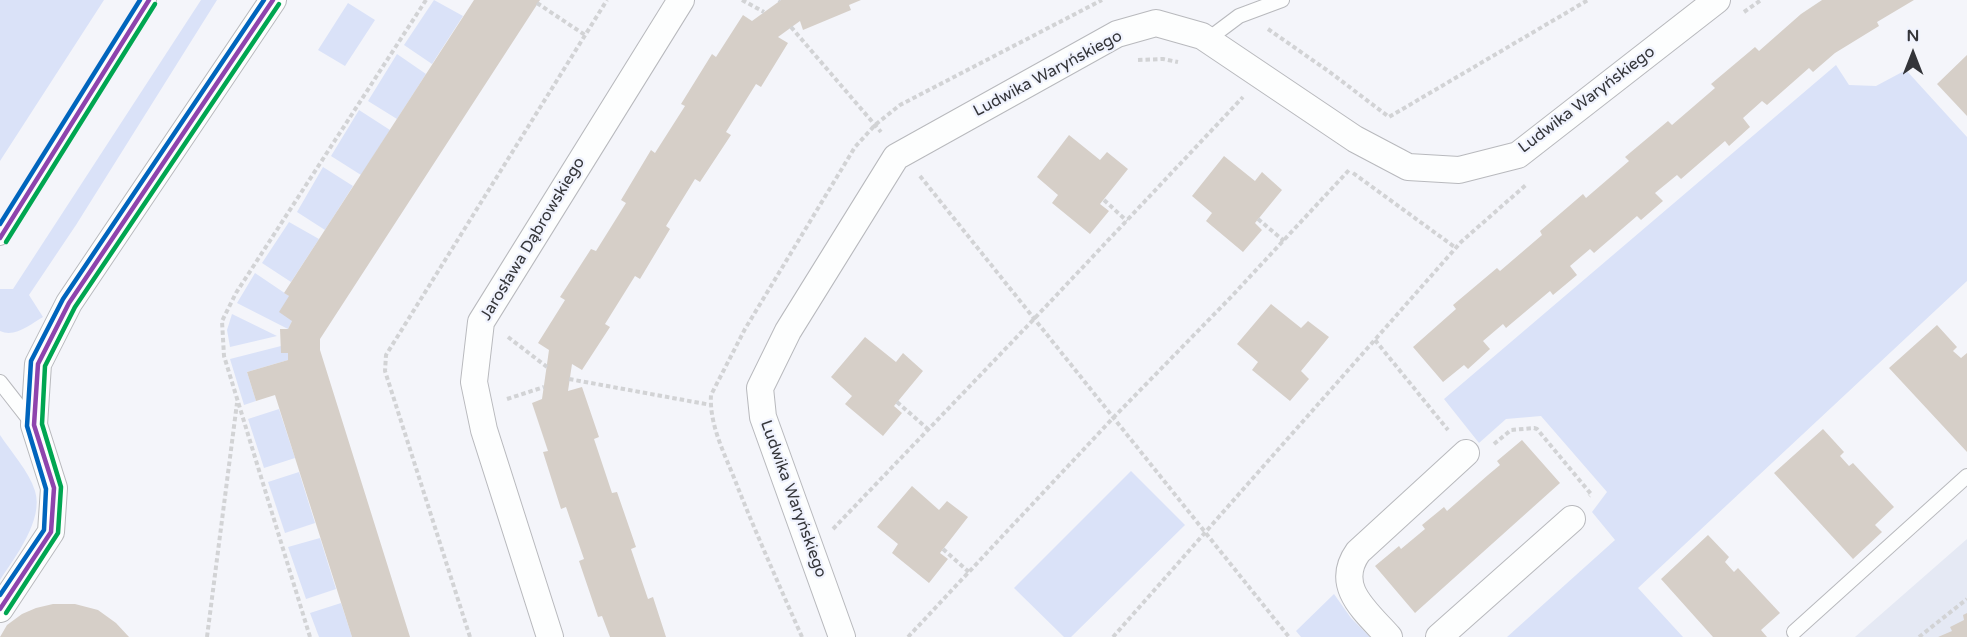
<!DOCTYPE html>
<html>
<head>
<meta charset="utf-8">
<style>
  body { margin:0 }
  #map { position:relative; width:1967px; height:637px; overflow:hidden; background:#f4f5fa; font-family:"Varela Round",sans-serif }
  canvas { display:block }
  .north { position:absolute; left:1883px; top:24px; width:60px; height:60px; -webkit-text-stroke:4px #f0f3fe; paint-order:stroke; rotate:0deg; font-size:16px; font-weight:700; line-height:24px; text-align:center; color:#343539 }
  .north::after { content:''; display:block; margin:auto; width:21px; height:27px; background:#343539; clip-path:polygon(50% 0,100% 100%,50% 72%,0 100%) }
</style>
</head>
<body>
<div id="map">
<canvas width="1967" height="637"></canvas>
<div class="north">N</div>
</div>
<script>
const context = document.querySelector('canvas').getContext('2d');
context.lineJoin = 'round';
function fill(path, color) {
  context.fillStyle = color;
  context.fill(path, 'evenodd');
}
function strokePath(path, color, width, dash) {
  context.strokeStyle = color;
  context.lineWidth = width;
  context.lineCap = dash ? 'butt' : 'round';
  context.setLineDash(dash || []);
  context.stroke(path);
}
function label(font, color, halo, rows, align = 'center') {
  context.font = font + ' "Varela Round",sans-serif';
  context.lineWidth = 4.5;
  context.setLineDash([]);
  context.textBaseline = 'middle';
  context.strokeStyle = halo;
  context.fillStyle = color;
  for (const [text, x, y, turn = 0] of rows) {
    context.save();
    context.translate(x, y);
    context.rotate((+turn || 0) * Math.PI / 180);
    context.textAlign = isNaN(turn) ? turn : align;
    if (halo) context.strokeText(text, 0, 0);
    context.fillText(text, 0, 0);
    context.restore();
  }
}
fill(new Path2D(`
  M1967 539V637H1855Z`), '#e5e9f4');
fill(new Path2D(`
  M0 0H104L0 161Z
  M201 0H217L76 225 29 295 43 317C31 324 15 338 0 331V289H13Z
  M434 0 463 16 432 64 404 45Z
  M348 3 375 20 345 66 318 50Z
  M397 54 426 74 397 119 368 101Z
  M1836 65 1849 85 1876 86 1906 70 1967 137V281L1638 588 1683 637H1507L1615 540 1592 512 1607 492 1541 416 1506 419 1479 443 1444 399Z
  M359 110 390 130 361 175 331 156Z
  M323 167 353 186 325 230 297 212Z
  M289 222 319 239 291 282 262 263Z
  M255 273 289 296 292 321 288 329 237 303Z
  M232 314 277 336 230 347 227 330Z
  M281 346 288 353V360L247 372 256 401 244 405 230 359Z
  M279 409 295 458 264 468 248 419Z
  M0 435C11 452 29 471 35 491 44 520 15 557 0 580Z
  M1131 471 1185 525 1071 637H1064L1014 588Z
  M299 472 315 523 285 533 268 482Z
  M320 538 336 589 306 599 288 547Z
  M1334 594 1351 618 1370 637H1301L1296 631Z
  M341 603 352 637H319L310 613Z`), '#dae2f8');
fill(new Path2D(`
  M474 0H540L320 339V350L410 637H352L275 395 256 401 247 372 288 360V353H281L280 329H288L292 321 279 312 289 296 284 293Z
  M781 0H861L849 5 851 10 803 30 800 21 778 37 788 43 761 87 756 84 726 132 731 135 700 182 695 179 666 226 670 229 640 279 635 276 605 324 610 327 582 370 572 364 568 391 582 387 599 437 594 439 612 493 617 492 636 547 631 549 648 599 653 597 666 637H610L602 616 598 617 579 561 584 559 566 507 561 509 543 452 548 451 532 403 542 399 549 350 538 343 565 300 560 297 591 249 596 251 626 203 621 200 651 150 655 153 685 106 681 104 712 54 716 57 743 15 752 21Z
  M1822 0H1914L1877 22 1879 26 1835 53 1813 72 1809 68 1767 105 1762 101 1743 118 1750 127 1729 146 1725 141 1681 179 1677 175 1655 193 1663 201 1641 220 1637 216 1594 253 1590 249 1570 266 1577 275 1553 295 1550 291 1506 328 1503 324 1483 341 1490 349 1468 369 1464 365 1443 382 1413 347 1456 309 1453 305 1497 268 1500 271 1542 235 1540 231 1583 194 1586 198 1629 161 1625 157 1668 121 1672 125 1715 88 1711 84 1755 47 1759 51 1801 14Z
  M1967 55V116L1937 84Z
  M1069 135 1100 160 1107 152 1128 169 1100 204 1109 211 1090 234 1052 203 1058 195 1037 177Z
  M1224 156 1255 181 1262 172 1282 190 1255 223 1262 230 1243 252 1206 221 1212 213 1192 196Z
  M1271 304 1301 328 1308 321 1329 337 1301 371 1309 379 1290 401 1252 370 1258 362 1237 344Z
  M1937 325 1957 347 1953 351 1961 358 1967 353V452L1889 368Z
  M865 337 896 362 903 353 923 371 894 406 902 413 883 436 845 404 852 396 831 377Z
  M1823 429 1844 452 1840 456 1849 466 1853 463 1894 507 1875 525 1882 532 1853 559 1774 473Z
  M1522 440 1560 483 1415 613 1375 566 1399 546 1401 549 1425 529 1422 525 1444 507 1447 511 1488 475 1500 465 1497 461Z
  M912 486 939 510 947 501 968 517 940 553 948 559 929 583 892 553 898 544 877 527Z
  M1708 535 1729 557 1725 562 1734 572 1738 568 1780 613 1761 630 1767 637H1713L1661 579Z
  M53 604H75L98 610 116 623 129 637H0L7 625 22 614 36 608Z
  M1967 613V637H1938L1952 631 1950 627 1964 620 1963 615Z`), '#d6cfc8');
const lane = new Path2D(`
  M1207 40 1239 16 1282 0
  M0 238 149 0
  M0 382 32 423
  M1794 632 1967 476`);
const street = new Path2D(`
  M0 609 51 532 54 488 34 425 38 364 69 303 273 0
  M550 637 484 430 474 382 481 322 681 0
  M842 637 763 417 760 388 788 331 896 157 1117 34 1156 23 1202 36 1355 139 1408 167 1459 170 1518 155 1717 0
  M1389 637C1367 612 1333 587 1358 552L1466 453
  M1439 637 1572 519`);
strokePath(lane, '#b8b9bd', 16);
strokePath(street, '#b8b9bd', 28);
strokePath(new Path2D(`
  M742 0 764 12
  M779 0 780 1
  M537 3 585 35
  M1744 12 1761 0
  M791 27 881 132
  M1268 29 1331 73 1389 117 1588 0
  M1138 60 1163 59 1178 62
  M1353 173 1456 248
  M920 176 1289 637
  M1104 200 1127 221
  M1258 219 1284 241
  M508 337 547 367
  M1375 340 1448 430
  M569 379 711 405
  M507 399 544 387
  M897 402 929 430
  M1494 444 1511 430 1534 428 1537 429 1591 494 1589 496
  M833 529 1034 319 1243 97
  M943 549 969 572
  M207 637 237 403
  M310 637 224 356 222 321 236 293 426 0
  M470 637 385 371 386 355 607 0
  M802 637C780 587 758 538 738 488 727 458 709 427 711 395L745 329 855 147 875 125 900 105 1102 0
  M908 637 1113 418 1232 296 1349 170
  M1113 637 1461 242 1527 184
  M1919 637 1967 599`), '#d2d3d5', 4, [4.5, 3]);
strokePath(lane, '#fdfefe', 14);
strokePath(street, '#fdfefe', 26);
strokePath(new Path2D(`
  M0 238 149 0
  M0 609 51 532 54 488 34 425 38 364 69 303 273 0`), '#8e44ad', 4.5);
strokePath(new Path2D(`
  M6 242 155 4
  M6 613 58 533 61 487 42 424 45 366 75 307 279 4`), '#00a651', 4.5);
strokePath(new Path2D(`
  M0 224 140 0
  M0 595 44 530 46 489 27 426 31 361 63 299 264 0`), '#0065bd', 4.5);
label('16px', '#343539', '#f0f3fe', [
  ["Ludwika Waryńskiego",1048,74,-28],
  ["Ludwika Waryńskiego",1587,100,-37],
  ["Jarosława Dąbrowskiego",533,239,-59],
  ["Ludwika Waryńskiego",793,499,70]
]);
</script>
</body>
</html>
